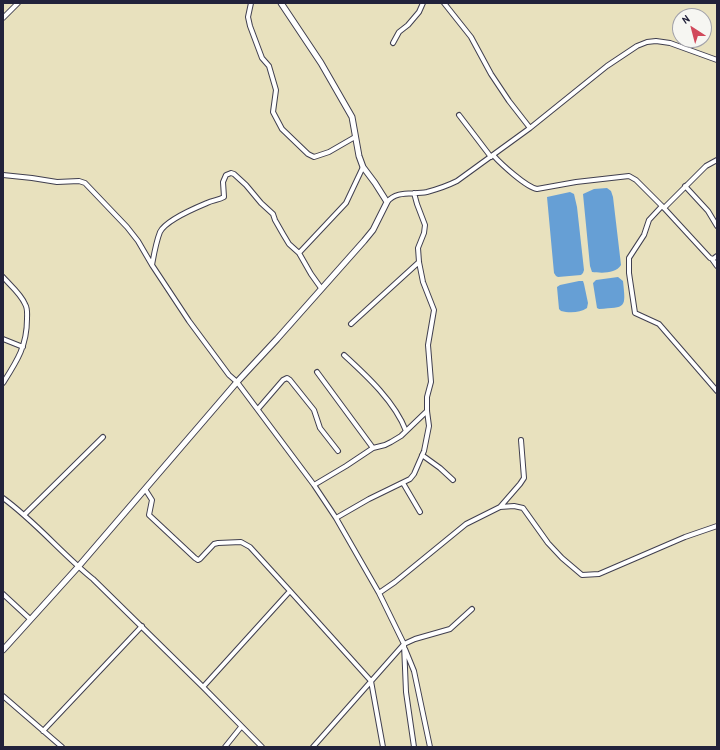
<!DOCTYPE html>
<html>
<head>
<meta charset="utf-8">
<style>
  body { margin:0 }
  #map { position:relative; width:720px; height:750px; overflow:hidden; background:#e8e1be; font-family:"Patrick Hand",sans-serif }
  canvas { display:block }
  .frame { position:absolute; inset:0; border:4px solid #22223b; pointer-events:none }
  .north { position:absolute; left:672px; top:8px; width:40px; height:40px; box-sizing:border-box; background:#f6f6f2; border:1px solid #a1a1a9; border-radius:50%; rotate:324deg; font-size:11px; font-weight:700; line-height:16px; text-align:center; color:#22223b }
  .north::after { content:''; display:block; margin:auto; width:14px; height:18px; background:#d1495b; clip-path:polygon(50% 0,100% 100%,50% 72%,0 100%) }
</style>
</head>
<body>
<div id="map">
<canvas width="720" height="750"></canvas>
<div class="frame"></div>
<div class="north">N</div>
</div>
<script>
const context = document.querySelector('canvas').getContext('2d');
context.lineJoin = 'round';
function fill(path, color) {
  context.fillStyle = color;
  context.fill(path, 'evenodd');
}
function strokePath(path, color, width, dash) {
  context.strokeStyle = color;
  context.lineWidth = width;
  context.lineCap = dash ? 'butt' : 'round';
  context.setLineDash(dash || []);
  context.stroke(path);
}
fill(new Path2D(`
  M607 188 611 191 613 197 621 265C616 274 601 273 592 272L590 266 583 194 594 189Z
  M570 192 574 194 577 207 584 270 583 273 581 275 558 277 556 276 554 273 547 197Z
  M618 277 623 281C626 309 626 307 599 309L597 308 593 283 596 280Z
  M579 281H583L584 284 588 303 587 308C580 313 569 313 561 311L559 309 557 287 560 285Z`), '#669fd5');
const minor = new Path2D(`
  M251 3 248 17 250 26 262 58 269 66 276 90 273 112 282 129 308 154 314 157 329 152 355 137
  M444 3 471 37 491 74 509 101 530 128
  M3 18 18 3
  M393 43 399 32 408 25 419 12 423 3
  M459 115 491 157
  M493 155C501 164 526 187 537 189L576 182 629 176 636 180 664 208 706 166 717 160
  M3 175 32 178 57 182 79 181 85 183 127 227 138 241 152 265 189 321 229 375 237 382 314 485 336 518 379 593 404 644 406 692 414 747
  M685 186 708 211 717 226
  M387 202C397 190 413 195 427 192 438 189 447 186 457 181L530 128 607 66 637 46 647 42 656 41 670 43 717 60
  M662 206 649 220 644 235 629 258V273L635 313 659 324 717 391
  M664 208 710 258 713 259 717 256
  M712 259 717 266
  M152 265C154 254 156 242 160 232 166 220 195 208 207 203 213 200 219 200 224 197L223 182 226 175 231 173 234 174 246 185 261 203 273 214 275 220 283 234 289 244 299 253
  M3 277C10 285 21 294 25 304 28 309 27 314 27 319 27 346 17 361 3 383
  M321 288 311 274 299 253 346 203 363 167
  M351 324 419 262
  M3 339 23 347
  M344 355C367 376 395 402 406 431
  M317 372 373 448
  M258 409 283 380 287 378 290 380 314 410 320 428 338 451
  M422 455 440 468 453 480
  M403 483 420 512
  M314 485 346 466 373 448 385 445 391 442 401 436 427 411
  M145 489 152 500 149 515 195 558 198 560 200 559 214 544 218 543 241 542 250 547 290 591
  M3 498C36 522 62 554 93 579L203 687 262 747
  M500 507 520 484 524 478 521 440
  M24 515 103 437
  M336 518 369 499 410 479 414 474 424 451 429 426 427 411V397L431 382 428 345 434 310 423 282 419 262 418 248 424 233 425 225 417 204 414 193
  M379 593 395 582 466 524 500 507 514 506 523 508 548 543 562 558 582 575 599 574 685 537 717 526
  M3 594 30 619
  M405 649 414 671 430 747
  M203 687 290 591 371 681 383 747
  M3 696 62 747
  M43 731 142 626
  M225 747 241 727
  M313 747 404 644 415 639 450 629 472 609`);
const tertiary = new Path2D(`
  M3 650 78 567 237 382 277 339 364 241 373 230 387 202 375 183 363 167 359 156 352 117 321 63 281 3`);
strokePath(minor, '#403f4f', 6);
strokePath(tertiary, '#403f4f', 7);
strokePath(minor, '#fff', 4);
strokePath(tertiary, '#fff', 5);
</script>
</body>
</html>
